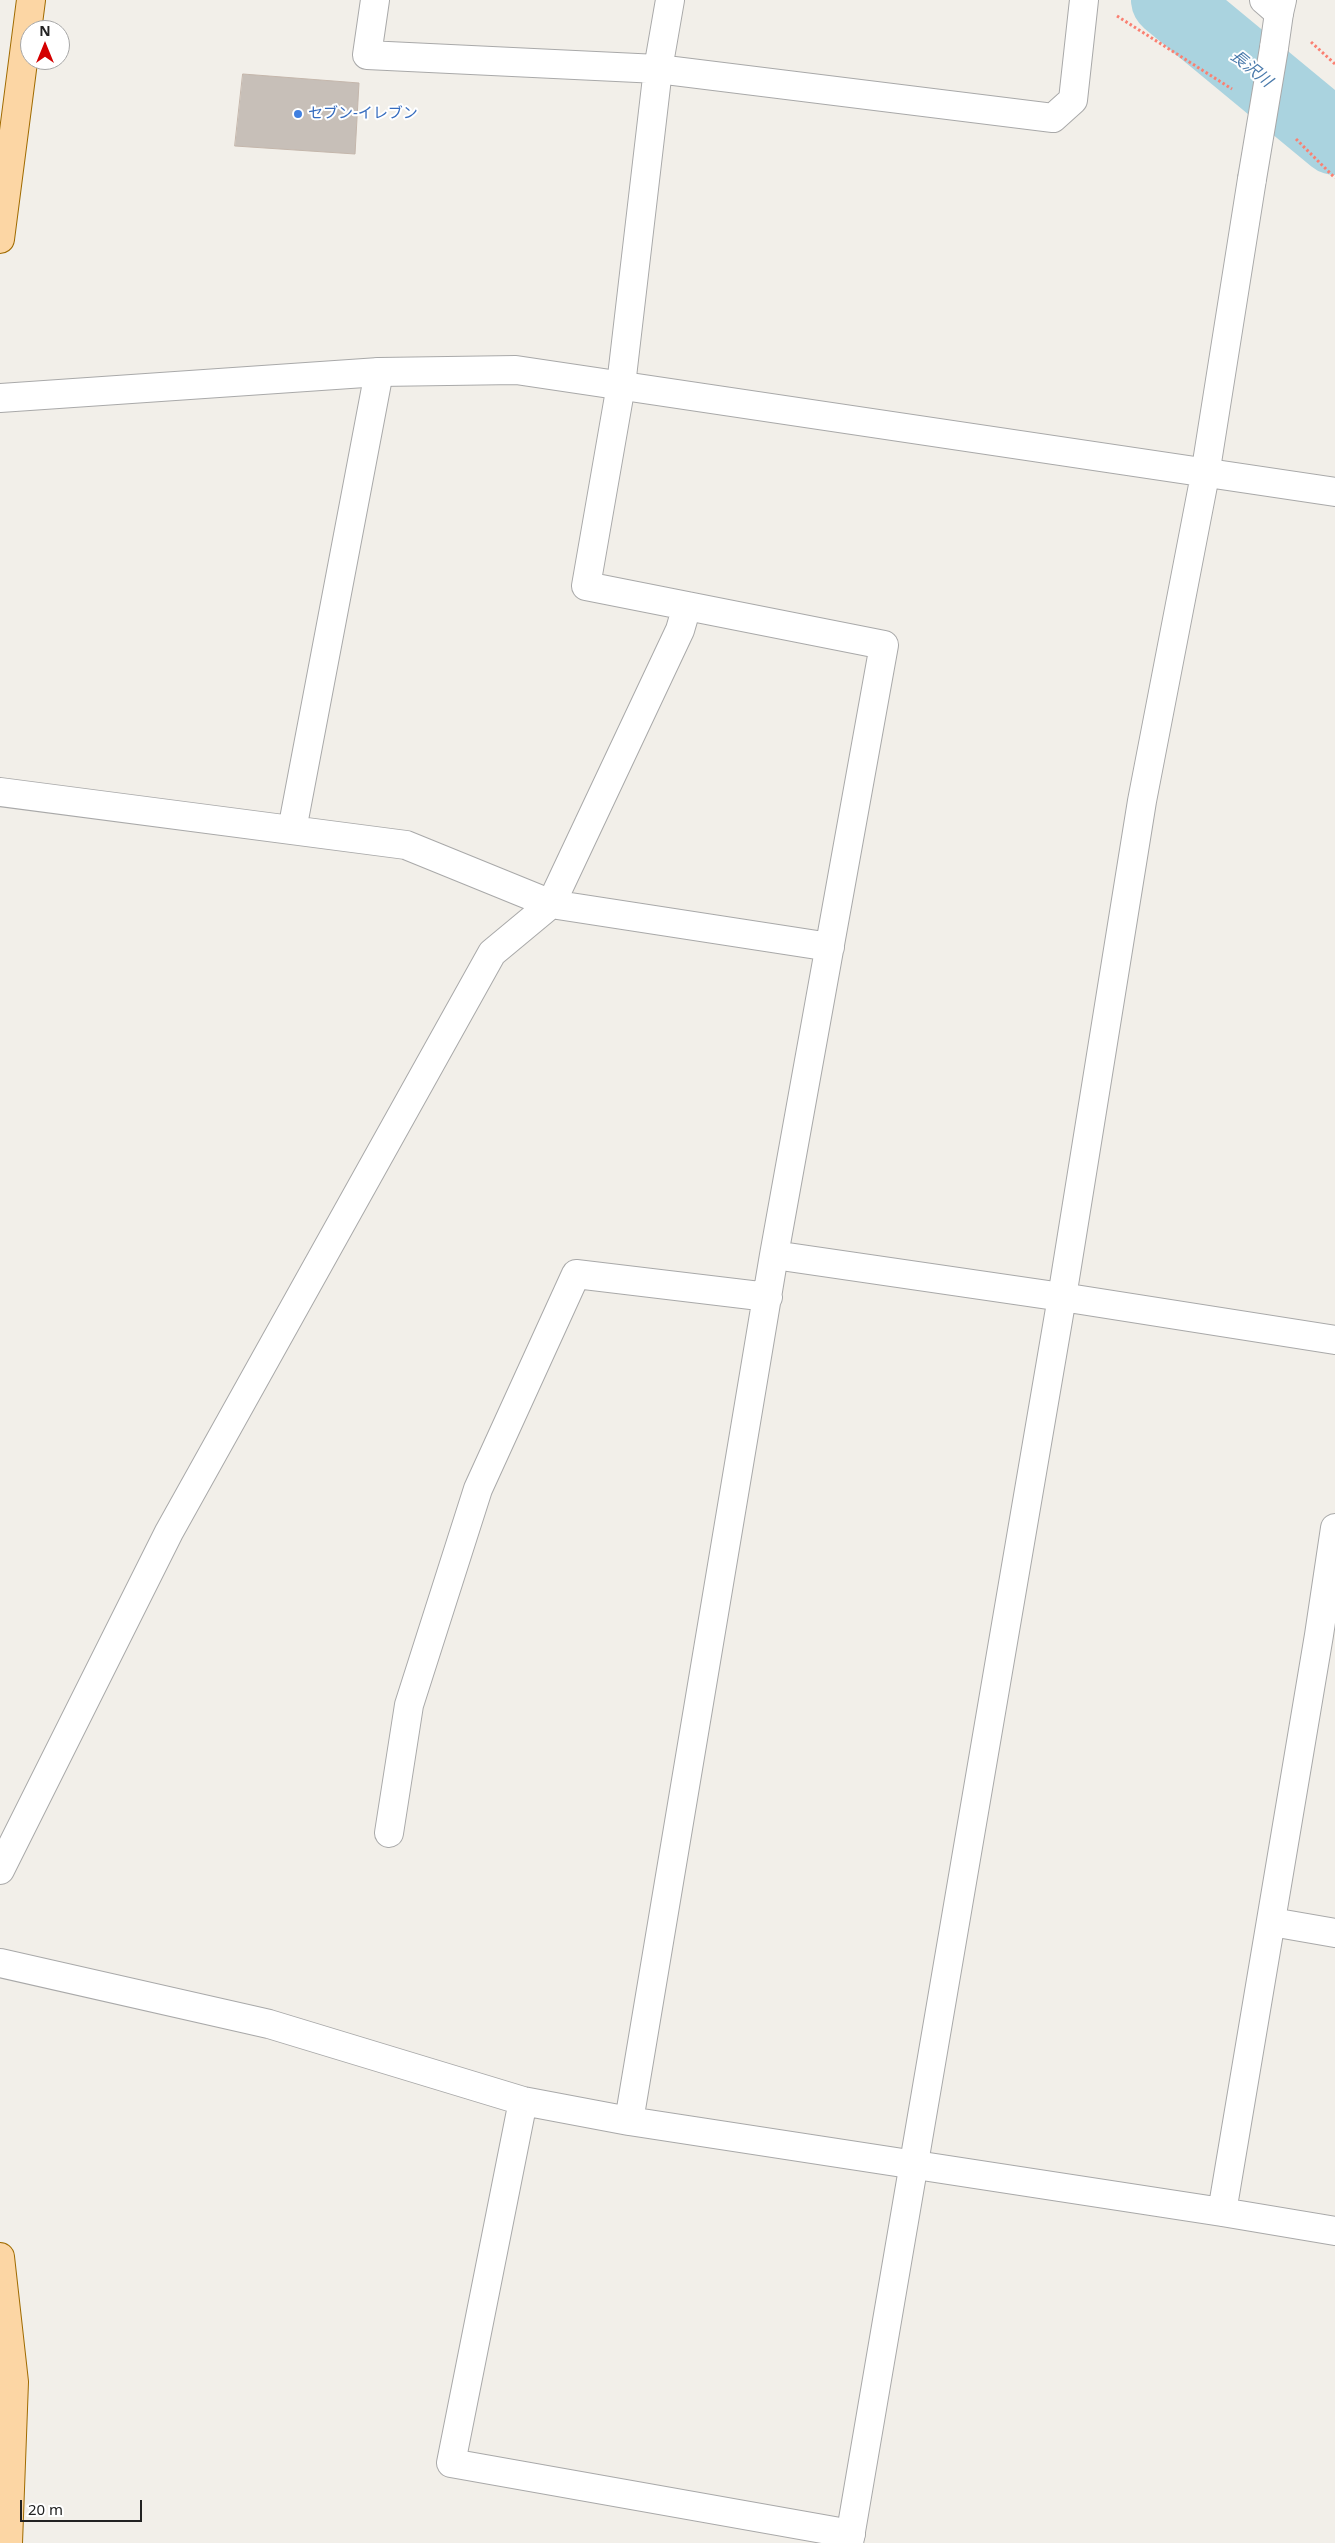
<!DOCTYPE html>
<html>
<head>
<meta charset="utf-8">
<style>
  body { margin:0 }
  #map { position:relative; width:1335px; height:2543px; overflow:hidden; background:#f2efe9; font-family:"Noto Sans",sans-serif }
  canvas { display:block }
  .north { position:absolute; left:20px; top:20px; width:50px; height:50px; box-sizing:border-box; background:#fff; border:1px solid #a7a7a7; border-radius:50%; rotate:0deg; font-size:14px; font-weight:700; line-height:20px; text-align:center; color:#222 }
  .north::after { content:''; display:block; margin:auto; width:18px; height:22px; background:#d40000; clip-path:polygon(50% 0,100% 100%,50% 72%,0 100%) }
  .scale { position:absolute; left:20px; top:2500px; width:122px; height:22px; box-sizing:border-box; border:2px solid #222; border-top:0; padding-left:6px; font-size:15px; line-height:18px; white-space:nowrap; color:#222; -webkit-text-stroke:4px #fff; paint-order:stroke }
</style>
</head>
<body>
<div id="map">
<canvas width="1335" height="2543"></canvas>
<div class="north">N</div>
<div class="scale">20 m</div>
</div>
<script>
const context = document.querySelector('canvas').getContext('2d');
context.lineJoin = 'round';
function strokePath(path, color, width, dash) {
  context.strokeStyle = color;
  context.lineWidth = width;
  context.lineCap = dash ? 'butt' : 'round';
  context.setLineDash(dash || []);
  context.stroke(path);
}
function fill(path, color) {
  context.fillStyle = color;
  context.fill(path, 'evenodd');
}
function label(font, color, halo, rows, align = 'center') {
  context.font = font + ' "Noto Sans","Noto Sans JP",sans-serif';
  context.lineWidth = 4;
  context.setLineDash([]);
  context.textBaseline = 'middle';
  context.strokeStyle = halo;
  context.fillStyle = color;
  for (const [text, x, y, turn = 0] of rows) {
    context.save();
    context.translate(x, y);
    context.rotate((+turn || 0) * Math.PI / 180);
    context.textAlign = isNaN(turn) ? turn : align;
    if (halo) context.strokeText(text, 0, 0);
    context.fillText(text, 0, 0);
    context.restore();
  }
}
strokePath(new Path2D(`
  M1168 0 1335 138`), '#aad3df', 74);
const building = new Path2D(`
  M243 74 359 83 355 154 235 146Z`);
fill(building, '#c7bfb8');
strokePath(building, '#c4b6ab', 1);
const minor = new Path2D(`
  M375 0 367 55 658 69 1053 118 1073 100 1084 0
  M1264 0 1279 13 1282 0
  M1205 475 1252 179
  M0 792 406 845 551 904 830 947
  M292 830 379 372
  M774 1255 1062 1297
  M389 1833 409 1705 478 1489 576 1274 768 1297
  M0 1870 169 1532 492 953 551 904 680 630 687 606
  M1272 1922 1335 1933
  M0 1963 269 2024 523 2101 629 2121 1222 2212 1335 2231
  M523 2101 451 2463 851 2534
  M629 2121 774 1255 884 645 586 586 621 385 658 69 670 0
  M1222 2212 1319 1635 1335 1528`);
const tertiary = new Path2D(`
  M1274 48 1279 13
  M0 398 379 372 516 370 1335 492
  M1062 1297 1335 1340
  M849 2543 1062 1297 1142 801 1205 475`);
const primary = new Path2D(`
  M0 239 31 0
  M0 2257 14 2382 8 2543`);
strokePath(minor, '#a9a9a9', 30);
strokePath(tertiary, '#a9a9a9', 30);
strokePath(primary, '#a06b00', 30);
strokePath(new Path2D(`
  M1117 16 1232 89
  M1311 42 1335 64
  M1296 139 1335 178`), '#fa8072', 3, [2.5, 2.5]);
strokePath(minor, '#fff', 28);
strokePath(tertiary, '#fff', 28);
strokePath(primary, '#fcd6a4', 28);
const minorBridge = new Path2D(`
  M1252 179 1274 48`);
strokePath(minorBridge, '#a9a9a9', 30, []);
strokePath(minorBridge, '#fff', 28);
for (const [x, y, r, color] of [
  [298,114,5,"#3f7fe0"]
]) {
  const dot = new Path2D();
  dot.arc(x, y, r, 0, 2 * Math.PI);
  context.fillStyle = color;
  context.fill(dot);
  strokePath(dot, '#fff', 2);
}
label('15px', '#366cbe', '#fff', [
  ["セブン-イレブン",308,114]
], 'left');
label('italic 16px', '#4a7aab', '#fff', [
  ["長沢川",1251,69,39]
]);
</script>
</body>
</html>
